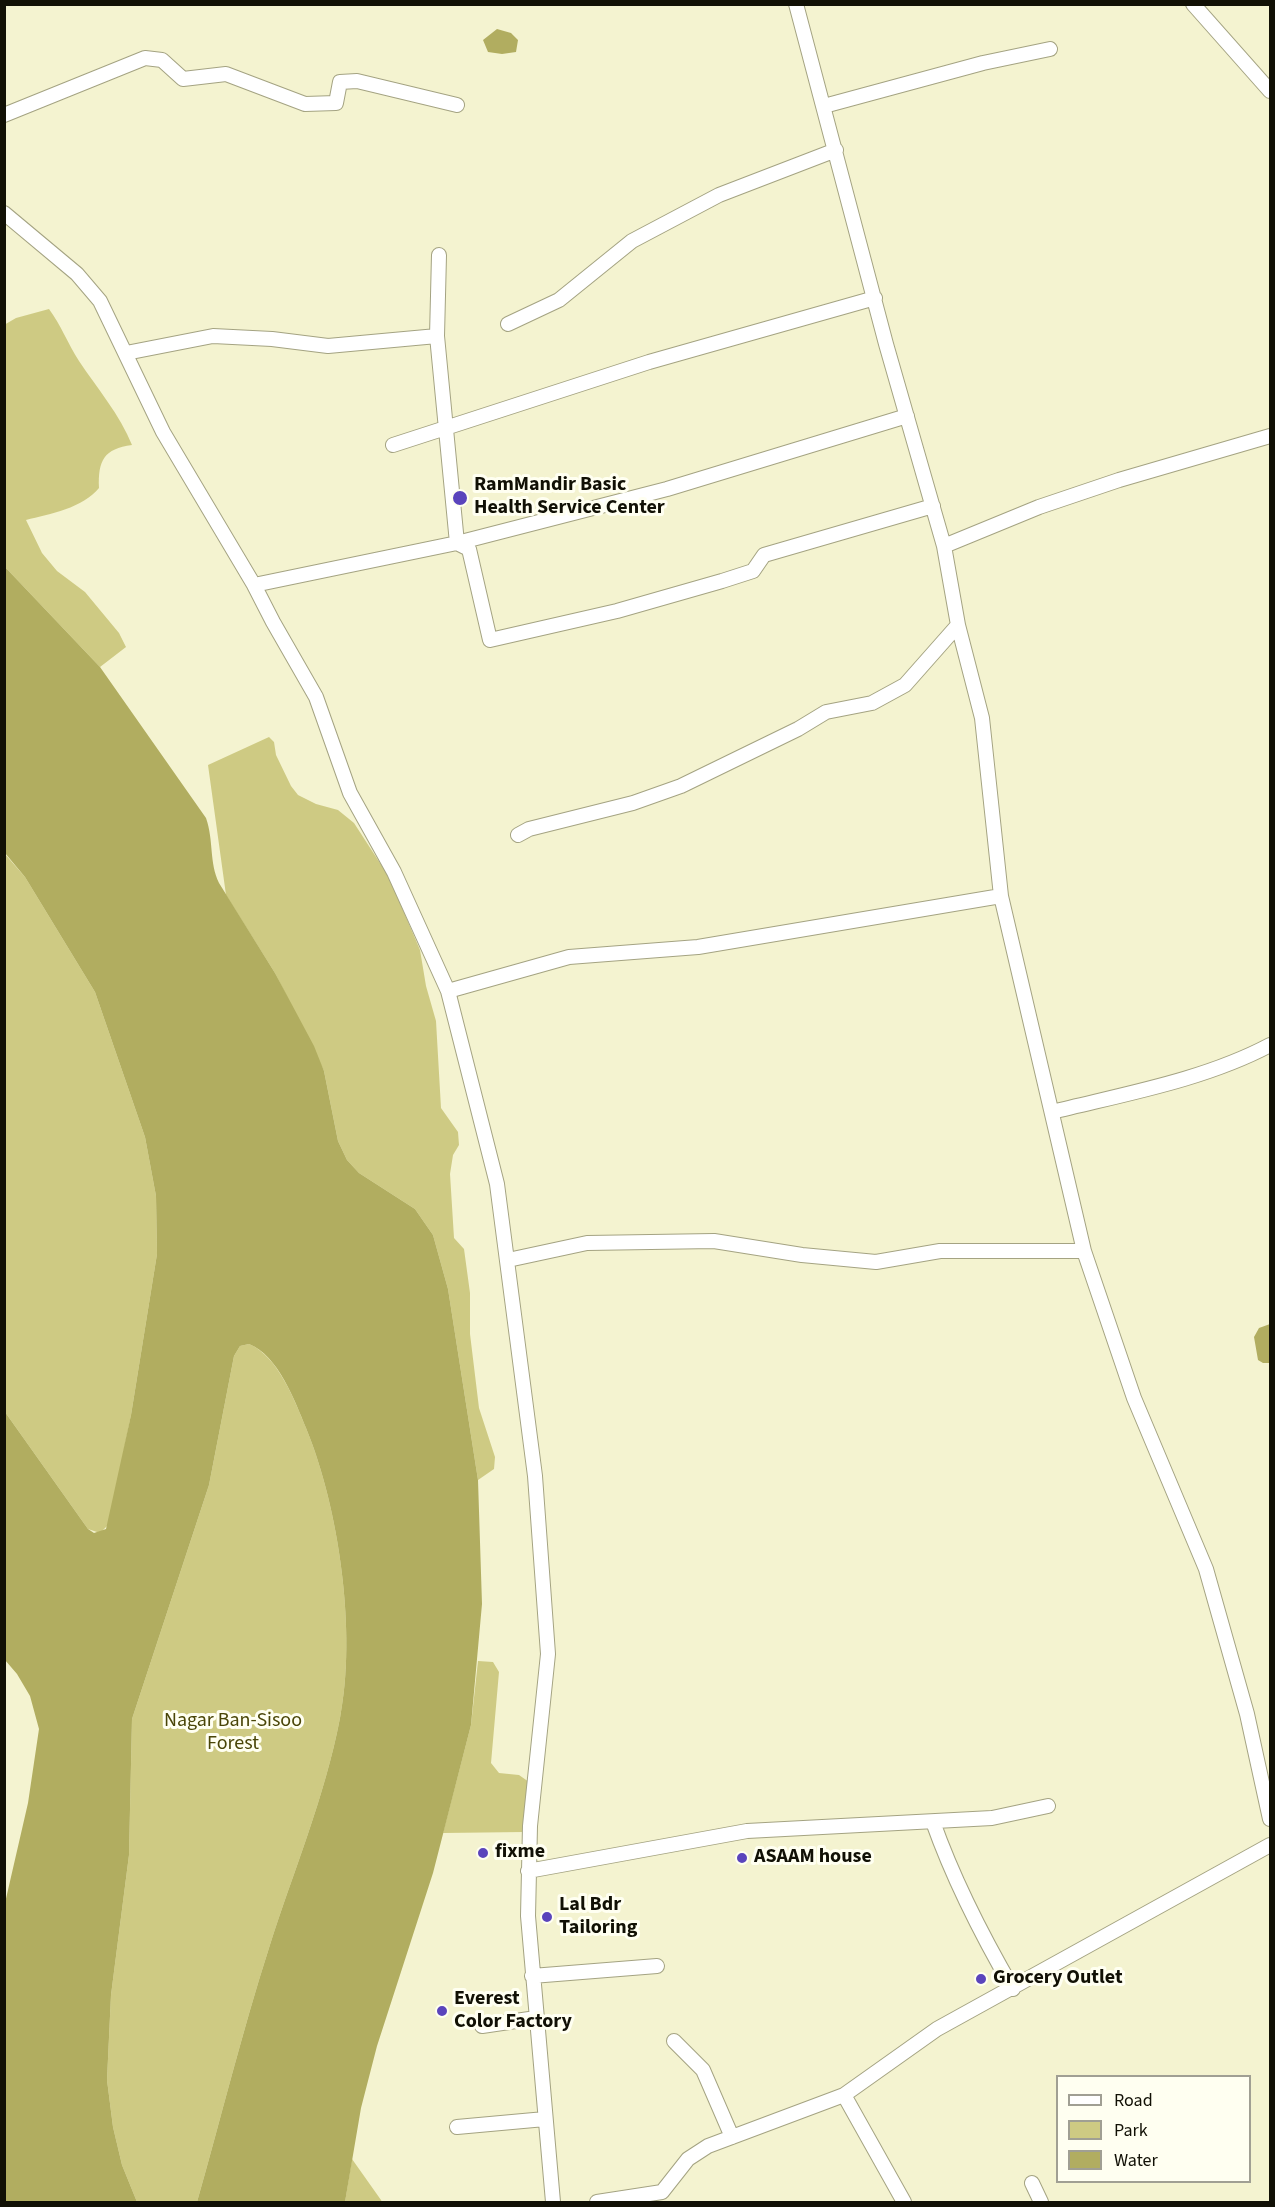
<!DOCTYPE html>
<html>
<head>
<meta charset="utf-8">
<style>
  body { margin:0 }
  #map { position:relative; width:1275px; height:2207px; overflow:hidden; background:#f4f3d0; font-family:"Source Sans 3",sans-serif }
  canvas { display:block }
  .frame { position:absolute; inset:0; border:6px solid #111005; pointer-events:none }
  .legend { position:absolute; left:1056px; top:2075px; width:195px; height:108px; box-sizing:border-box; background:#fffff1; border:2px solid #a09f93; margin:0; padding:8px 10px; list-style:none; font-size:18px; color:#111005 }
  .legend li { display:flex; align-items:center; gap:12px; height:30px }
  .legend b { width:30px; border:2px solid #a09f93 }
</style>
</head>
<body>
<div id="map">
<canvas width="1275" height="2207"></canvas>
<div class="frame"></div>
<ul class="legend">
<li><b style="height:8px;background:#fff"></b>Road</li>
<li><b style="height:16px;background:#ceca83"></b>Park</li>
<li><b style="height:16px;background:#b1ad60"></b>Water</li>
</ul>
</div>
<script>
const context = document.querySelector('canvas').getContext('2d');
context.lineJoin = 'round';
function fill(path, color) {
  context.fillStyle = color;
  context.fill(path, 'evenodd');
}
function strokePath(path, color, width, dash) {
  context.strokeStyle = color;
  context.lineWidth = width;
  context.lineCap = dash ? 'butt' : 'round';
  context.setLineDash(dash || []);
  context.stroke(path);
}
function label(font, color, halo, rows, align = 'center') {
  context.font = font + ' "Source Sans 3",sans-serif';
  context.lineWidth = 6;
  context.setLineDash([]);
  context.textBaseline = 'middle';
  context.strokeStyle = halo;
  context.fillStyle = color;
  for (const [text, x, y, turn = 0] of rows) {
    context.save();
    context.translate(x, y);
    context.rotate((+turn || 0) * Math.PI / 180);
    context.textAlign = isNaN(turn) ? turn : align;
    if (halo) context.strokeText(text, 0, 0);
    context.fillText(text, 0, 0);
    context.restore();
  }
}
fill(new Path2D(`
  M49 309C61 325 68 344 79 361 97 388 120 415 132 445 104 449 98 460 99 488 83 508 50 514 26 520L42 553 57 571 85 592 119 633 126 647 100 667 5 567 4 325 16 318Z
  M269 737 274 742 276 755 291 786 298 795 316 804 338 810 354 823 389 877 420 950 426 986 436 1021 441 1108 458 1132 459 1145 453 1155 450 1174 454 1238 464 1249 470 1293V1334L479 1408 495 1457 494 1469 478 1480 448 1289 433 1235 415 1209 359 1173 347 1160 338 1141 324 1071 275 973 226 895 208 765Z
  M4 853 25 877 95 992 145 1137 156 1196 157 1254 131 1415 109 1524 100 1533 88 1529 5 1412Z
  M249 1344C278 1356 295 1401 306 1428 339 1508 357 1633 340 1718 325 1797 293 1872 269 1948 242 2032 221 2118 197 2202H137L122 2165 113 2127 107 2080 111 1995 129 1855 132 1719 209 1485 234 1356 240 1346Z
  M478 1661 493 1662 499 1672 491 1763 499 1773 519 1775 529 1782 524 1832 443 1833 471 1725Z
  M352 2159 381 2200 382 2202H345Z`), '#ceca83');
fill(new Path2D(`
  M497 29 511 33 518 40 516 52 502 54 488 52 483 40Z
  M5 567 100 667 206 818C214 841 209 862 219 883L275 973 314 1046 324 1071 338 1141 347 1160 359 1173 415 1209 433 1235 448 1289 478 1480 482 1604 471 1725 433 1873 377 2046 361 2108 345 2202H197C221 2118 242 2032 269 1948 293 1872 325 1797 340 1718 357 1633 339 1508 306 1428 295 1401 278 1355 249 1344L240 1346 234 1356 209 1485 132 1719 129 1855 111 1995 107 2080 113 2127 122 2165 137 2202H5V1903L28 1803 39 1729 30 1696 17 1674 5 1660V1412L88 1529 94 1533 106 1529 131 1415 157 1254 156 1196 145 1137 95 992 25 877 5 853Z
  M1270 1324V1363H1263L1258 1360 1254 1337 1259 1328Z`), '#b1ad60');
const minor = new Path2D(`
  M796 4 886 344 944 546 958 625 982 718 1001 896 1084 1251 1134 1398 1206 1569 1247 1714 1270 1819
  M1193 4 1270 91
  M824 106 983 63 1050 49
  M4 115 145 58 162 60 183 79 226 74 305 104 336 103 340 82 357 81 457 105
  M4 213 77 274 100 301 163 432 254 585 273 622 316 697 350 793 394 872 448 991 497 1184 535 1476 548 1654 530 1826 528 1916 553 2202
  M508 324 559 300 632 241 719 195 836 150
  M126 353 213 336 272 339 328 346 437 336 439 255
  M393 445 649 362 875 298
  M457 543 469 549 490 640 617 611 722 581 753 571 764 555 933 506
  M457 543 667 489 907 416
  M944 546 1039 507 1119 480 1270 436
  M254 585 457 543 437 336
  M518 835 529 829 633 803 681 786 798 729 826 712 872 703 905 685 958 625
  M448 991 569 957 698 947 1001 896
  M1052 1112C1124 1094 1204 1080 1270 1045
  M508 1260 587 1243 714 1241 802 1255 876 1262 940 1251H1084
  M933 1822C954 1881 981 1934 1013 1989
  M528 1871 747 1831 992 1818 1048 1806
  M532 1976 657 1966
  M482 2026 536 2018
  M674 2041 703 2070 732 2137
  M844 2095 904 2202
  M457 2127 545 2119
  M1032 2183 1041 2202
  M597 2202 662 2192 688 2159 708 2146 844 2095 937 2029 1270 1845`);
strokePath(minor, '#a4a382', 16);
strokePath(minor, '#fff', 14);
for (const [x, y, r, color] of [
  [460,498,8,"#5a44bc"],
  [483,1853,6,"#5a44bc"],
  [742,1858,6,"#5a44bc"],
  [547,1917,6,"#5a44bc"],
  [981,1979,6,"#5a44bc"],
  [442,2011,6,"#5a44bc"]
]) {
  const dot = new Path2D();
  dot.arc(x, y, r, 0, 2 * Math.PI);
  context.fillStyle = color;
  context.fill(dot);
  strokePath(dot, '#fffff1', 2);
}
label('bold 20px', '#111005', '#fffff1', [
  ["RamMandir Basic",474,486],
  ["Health Service Center",474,509],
  ["fixme",495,1853],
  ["ASAAM house",754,1858],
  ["Lal Bdr",559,1906],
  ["Tailoring",559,1929],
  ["Grocery Outlet",993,1979],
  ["Everest",454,2000],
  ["Color Factory",454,2023]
], 'left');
label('20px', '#494507', '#fffff1', [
  ["Nagar Ban-Sisoo",233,1722],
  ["Forest",233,1745]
]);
</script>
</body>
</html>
